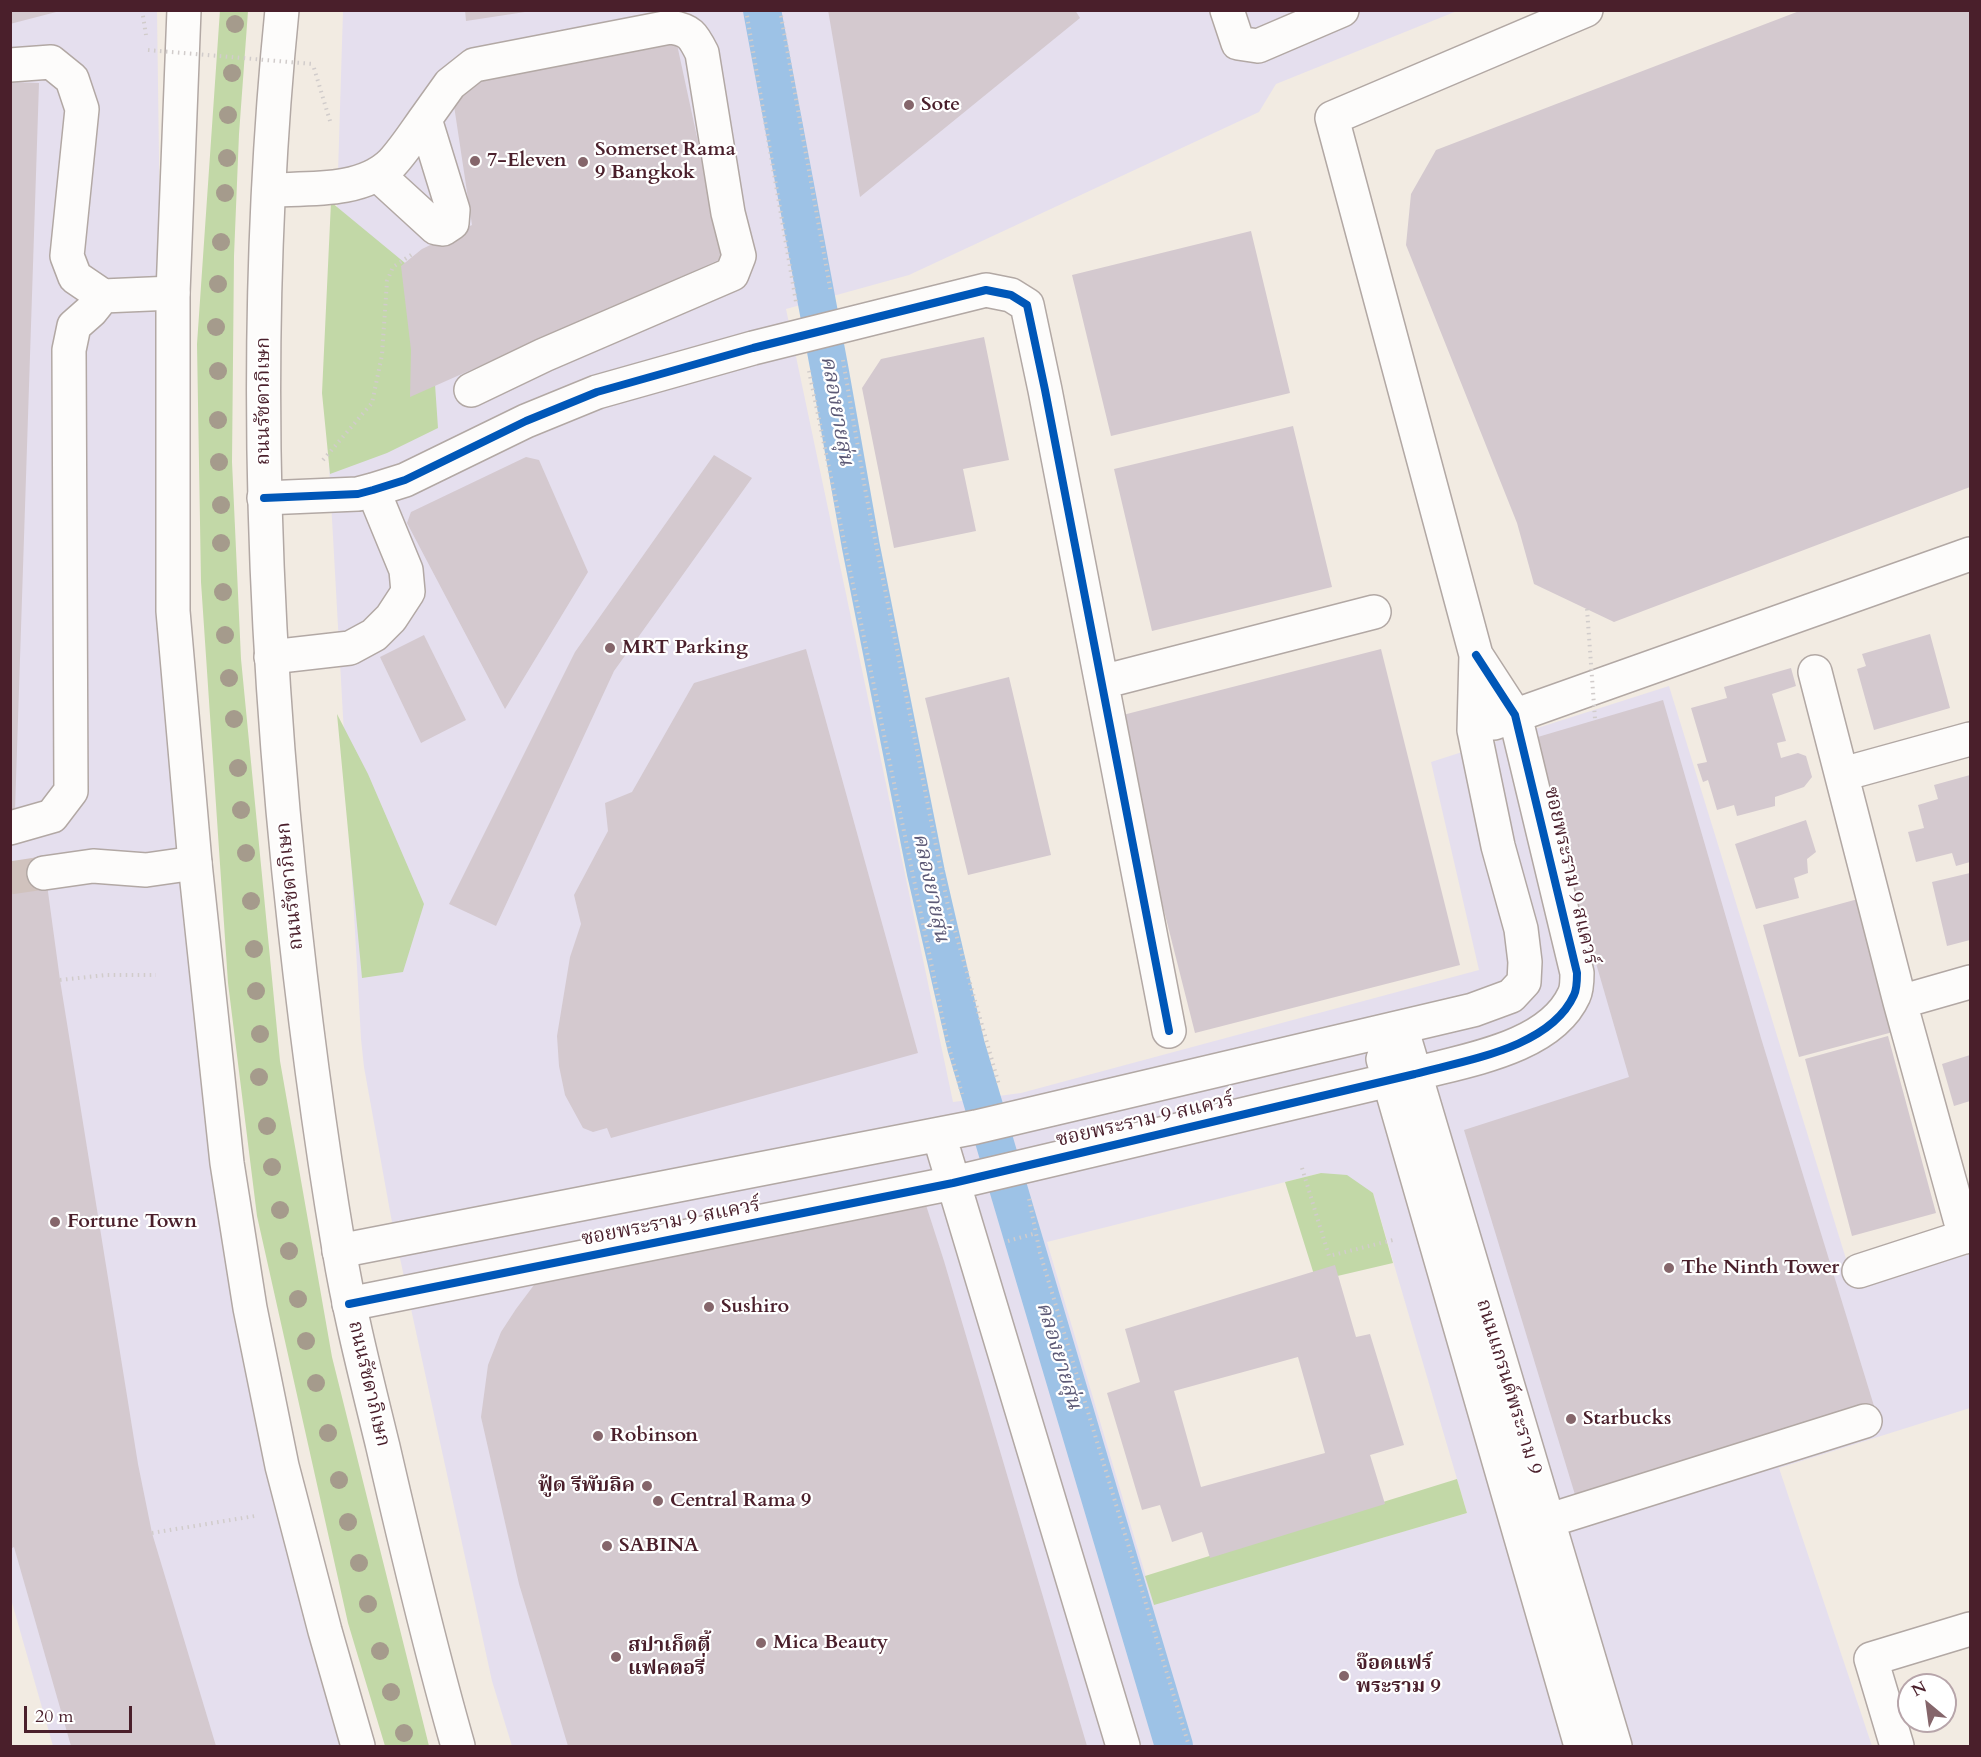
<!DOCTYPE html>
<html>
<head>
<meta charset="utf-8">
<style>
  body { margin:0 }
  #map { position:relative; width:1981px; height:1757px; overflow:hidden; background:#f2ebe2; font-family:Cardo,serif }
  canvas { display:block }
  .frame { position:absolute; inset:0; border:12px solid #4a1f2b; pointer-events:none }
  .north { position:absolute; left:1897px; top:1673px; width:60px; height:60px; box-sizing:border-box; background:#fff; border:2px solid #b7a5aa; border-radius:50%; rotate:331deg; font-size:16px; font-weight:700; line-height:24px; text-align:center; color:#4a1f2b }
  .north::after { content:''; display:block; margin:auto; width:21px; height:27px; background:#85666b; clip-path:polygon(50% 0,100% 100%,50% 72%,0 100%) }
  .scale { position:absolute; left:24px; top:1706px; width:108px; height:27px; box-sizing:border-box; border:3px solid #4a1f2b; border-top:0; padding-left:8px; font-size:18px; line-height:21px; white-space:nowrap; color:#4a1f2b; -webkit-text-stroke:4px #fff; paint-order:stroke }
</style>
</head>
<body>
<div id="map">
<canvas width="1981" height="1757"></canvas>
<div class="frame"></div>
<div class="north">N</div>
<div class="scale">20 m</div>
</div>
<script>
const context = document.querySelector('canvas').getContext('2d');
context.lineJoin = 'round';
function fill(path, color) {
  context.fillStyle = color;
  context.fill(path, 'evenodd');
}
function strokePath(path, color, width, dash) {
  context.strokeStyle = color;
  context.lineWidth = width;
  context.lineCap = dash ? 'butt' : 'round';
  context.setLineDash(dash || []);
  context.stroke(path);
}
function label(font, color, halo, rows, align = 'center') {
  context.font = font + ' Cardo,"Noto Serif Thai",serif';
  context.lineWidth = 4.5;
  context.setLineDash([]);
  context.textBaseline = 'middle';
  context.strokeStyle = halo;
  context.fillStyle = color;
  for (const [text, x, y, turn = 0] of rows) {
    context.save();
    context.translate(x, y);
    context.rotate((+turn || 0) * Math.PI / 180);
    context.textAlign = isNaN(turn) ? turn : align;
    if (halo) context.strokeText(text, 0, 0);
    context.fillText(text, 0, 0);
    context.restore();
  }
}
fill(new Path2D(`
  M11 11H157L161 305 216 1135 356 1746H53L11 1599Z
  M343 11H1457L1276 84 1259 112 909 275 786 309 953 1102 1021 1093 1479 970 1431 762 1669 686 1855 1288 1970 1254V1408L1779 1468 1872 1746H512L492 1681 391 1217 364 1067 361 1039 329 465ZM1321 1173 1373 1193 1467 1513 1154 1604 1047 1242Z`), '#e5dfee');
fill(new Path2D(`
  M220 10 248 11 239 134 234 256 232 462 241 659 280 1061 332 1357 429 1746H385L348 1623 257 1216 228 983 201 582 197 344Z
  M331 202 428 282 438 428 387 453 330 474 322 393Z
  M337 714 368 774 424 904 403 972 362 978Z
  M1321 1173 1347 1175 1373 1193 1393 1263 1316 1281 1285 1182Z
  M1457 1479 1467 1513 1154 1605 1145 1576Z`), '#c2d8a7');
strokePath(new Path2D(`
  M762 10 830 372 861 547 926 873 966 1046 1174 1746`), '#9dc2e6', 38);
fill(new Path2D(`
  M10 10H60V11L10 24Z
  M465 10H525V12L466 21Z
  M828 10H1075L1080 18 860 197Z
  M1802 10H1970V487L1614 622 1534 584 1517 523 1406 245 1411 194 1436 150Z
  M675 35 723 258 410 397 411 350 401 266 422 249 472 225 453 99 470 81Z
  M10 82 39 83 15 810 10 812Z
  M1251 231 1290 393 1111 436 1072 275Z
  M984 337 1009 460 963 469 976 531 894 548 862 388 881 359Z
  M1293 426 1332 587 1152 631 1114 469Z
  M714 455 752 478 614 671 496 926 449 904 575 652Z
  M526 457 539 460 588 572 505 709 407 523 411 512Z
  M1930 634 1950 708 1874 730 1857 669 1866 666 1862 654Z
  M424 635 466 720 421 743 380 657Z
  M806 649 918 1053 611 1138 607 1128 593 1132 583 1128 565 1095 559 1066 557 1036 570 957 581 924 574 895 608 831 605 803 632 792 694 683Z
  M1381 649 1460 965 1195 1033 1115 717Z
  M1791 668 1796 686 1772 694 1786 741 1777 743 1781 758 1798 753 1806 756 1812 777 1804 787 1775 797V806L1737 816 1734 805 1717 810 1708 780 1703 782 1697 764 1707 762 1691 708 1727 698 1724 687Z
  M1009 677 1051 855 968 875 925 698Z
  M1663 700 1761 1038 1874 1406 1576 1498 1464 1130 1629 1077 1531 739Z
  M1970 775V862L1956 866 1952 853 1916 862 1908 832 1924 828 1918 805 1938 799 1934 785Z
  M1806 820 1816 852 1807 859 1808 873 1794 878 1799 898 1756 909 1735 844Z
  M43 855 60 980 138 1464 152 1533 216 1746H71L14 1547 10 1549V865Z
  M1970 873V940L1947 946 1932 882Z
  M1858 899 1893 1032 1799 1057 1763 925Z
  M1888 1036 1936 1213 1852 1236 1805 1059Z
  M1970 1055V1101L1954 1106 1942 1064Z
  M925 1202 944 1261 1087 1746H568L519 1584 481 1417 488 1365 501 1332 516 1309 537 1281Z
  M1335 1265 1356 1337 1370 1334 1404 1445 1370 1455 1385 1504 1210 1558 1202 1532 1172 1542 1160 1505 1142 1510 1107 1393 1140 1382 1125 1329ZM1298 1357 1325 1453 1201 1487 1174 1391Z`), '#d4c9cf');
strokePath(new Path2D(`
  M10 878 44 873`), '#d0c2bd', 33, [33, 16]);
const minor = new Path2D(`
  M1227 10 1238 43 1258 46 1342 10
  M10 65 51 62 72 79 82 109 67 256 75 277 103 296 91 311 74 326 69 350 71 791 52 816 10 828
  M425 119 450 84 474 65 670 27C690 30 693 35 702 53L728 213 739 256 732 274 544 355 471 390
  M269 190C308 188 362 193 392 163 404 150 415 133 425 119L453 210 452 223 443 229 436 228 377 174
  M103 296 173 293
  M264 498 358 494 373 490 405 480 526 421 597 392 753 348 986 290 1011 295 1027 305 1045 390 1169 1031
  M271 657 350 648 374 635 391 618 408 592 406 570 373 490
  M1815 672 1900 1002 1965 1237
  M1102 682 1374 612
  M1494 723 1970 554
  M1843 774 1970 739
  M44 873 93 866 146 870 195 863
  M1900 1002 1970 982
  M1401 1027 1615 1746
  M1383 1059 1581 1746
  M939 1135 1123 1746
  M339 1251 976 1127 1473 1010 1511 996 1524 982 1525 962 1521 929 1498 846 1474 730 1476 655 1332 118 1586 10
  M1859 1271 1970 1235
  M349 1304 953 1183 1415 1074C1466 1060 1550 1048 1574 995 1577 989 1577 980 1577 973L1515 715 1476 655
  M1528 1527 1865 1421
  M1897 1746 1871 1659 1970 1629`);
const major = new Path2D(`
  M184 10 173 293V611L195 863 227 1163 250 1308 282 1466 325 1631 358 1746
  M282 10C253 298 260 587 289 873 302 999 318 1125 339 1249 350 1316 367 1381 383 1447 406 1547 430 1648 458 1746`);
strokePath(minor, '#b2a8a4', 36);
strokePath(major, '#b2a8a4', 36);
strokePath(new Path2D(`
  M142 10 146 35
  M746 10 796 302
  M780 10 831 293
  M314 68 330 121
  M843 360 866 494 948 906 999 1085
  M809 371 947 1040 962 1094
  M323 460 372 403 382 355 387 281 393 267 414 253
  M60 980 106 975H156
  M1302 1168 1329 1256 1393 1240
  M1029 1199 1040 1253 1189 1746
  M1008 1241 1033 1234
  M152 1533 255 1516`), '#d1cccb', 4, [1.5, 4.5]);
strokePath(minor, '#fdfcfb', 33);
strokePath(major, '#fdfcfb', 33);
strokePath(new Path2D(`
  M148 50 313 64
  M1587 609 1595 719`), '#d1cccb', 4, [1.5, 4.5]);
strokePath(new Path2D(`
  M264 498 358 494 373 490 405 480 526 421 597 392 753 348 986 290 1011 295 1027 305 1045 390 1169 1031
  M349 1304 953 1183 1415 1074C1466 1060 1550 1048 1574 995 1577 989 1577 980 1577 973L1515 715 1476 655`), '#0057b8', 8);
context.fillStyle = '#a59b8c';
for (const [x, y] of [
  [235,24],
  [232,73],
  [228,115],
  [227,158],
  [225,193],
  [221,242],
  [218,284],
  [216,327],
  [218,371],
  [218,420],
  [219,462],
  [221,505],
  [221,543],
  [223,592],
  [225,635],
  [229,678],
  [234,719],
  [238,768],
  [241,810],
  [246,853],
  [251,901],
  [254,949],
  [256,991],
  [260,1034],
  [259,1077],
  [267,1126],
  [272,1167],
  [280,1210],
  [289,1251],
  [298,1299],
  [306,1341],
  [316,1383],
  [328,1433],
  [339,1480],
  [348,1522],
  [359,1563],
  [368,1604],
  [380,1651],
  [391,1692],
  [404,1733]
]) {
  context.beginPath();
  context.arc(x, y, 9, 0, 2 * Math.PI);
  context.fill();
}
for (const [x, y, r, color] of [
  [909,105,6,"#85666b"],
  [475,161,6,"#85666b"],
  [583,162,6,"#85666b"],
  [610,648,6,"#85666b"],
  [55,1222,6,"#85666b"],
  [1669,1268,6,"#85666b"],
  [709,1307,6,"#85666b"],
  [1571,1419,6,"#85666b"],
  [598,1436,6,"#85666b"],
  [647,1486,6,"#85666b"],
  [658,1501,6,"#85666b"],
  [607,1546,6,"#85666b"],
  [761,1643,6,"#85666b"],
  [616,1657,6,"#85666b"],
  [1344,1676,6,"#85666b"]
]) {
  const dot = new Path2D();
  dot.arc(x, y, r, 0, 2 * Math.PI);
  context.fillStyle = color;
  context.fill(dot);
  strokePath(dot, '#fff', 2);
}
label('bold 20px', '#4a1f2b', '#fff', [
  ["Sote",921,105],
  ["Somerset Rama",595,150],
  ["9 Bangkok",595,173],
  ["7-Eleven",487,161],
  ["MRT Parking",622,648],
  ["Fortune Town",67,1222],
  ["The Ninth Tower",1681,1268],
  ["Sushiro",721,1307],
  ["Starbucks",1583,1419],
  ["Robinson",610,1436],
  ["ฟู้ด รีพับลิค",635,1486,"right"],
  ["Central Rama 9",670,1501],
  ["SABINA",619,1546],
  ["Mica Beauty",773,1643],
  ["สปาเก็ตตี้",628,1646],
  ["แฟคตอรี่",628,1669],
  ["จ๊อดแฟร์",1356,1664],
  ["พระราม 9",1356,1687]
], 'left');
label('20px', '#4a1f2b', '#fff', [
  ["ถนนรัชดาภิเษก",264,401,-90],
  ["ซอยพระราม 9 สแควร์",1570,876,77],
  ["ถนนรัชดาภิเษก",291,886,-96],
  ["ซอยพระราม 9 สแควร์",1145,1121,-13],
  ["ซอยพระราม 9 สแควร์",671,1223,-11],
  ["ถนนรัชดาภิเษก",368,1384,77],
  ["ถนนแกรนด์พระราม 9",1508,1387,73]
]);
label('italic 21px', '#5c5976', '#fff', [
  ["คลองยายสุ่น",836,411,80],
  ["คลองยายสุ่น",930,888,78],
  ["คลองยายสุ่น",1058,1356,73]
]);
</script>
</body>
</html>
